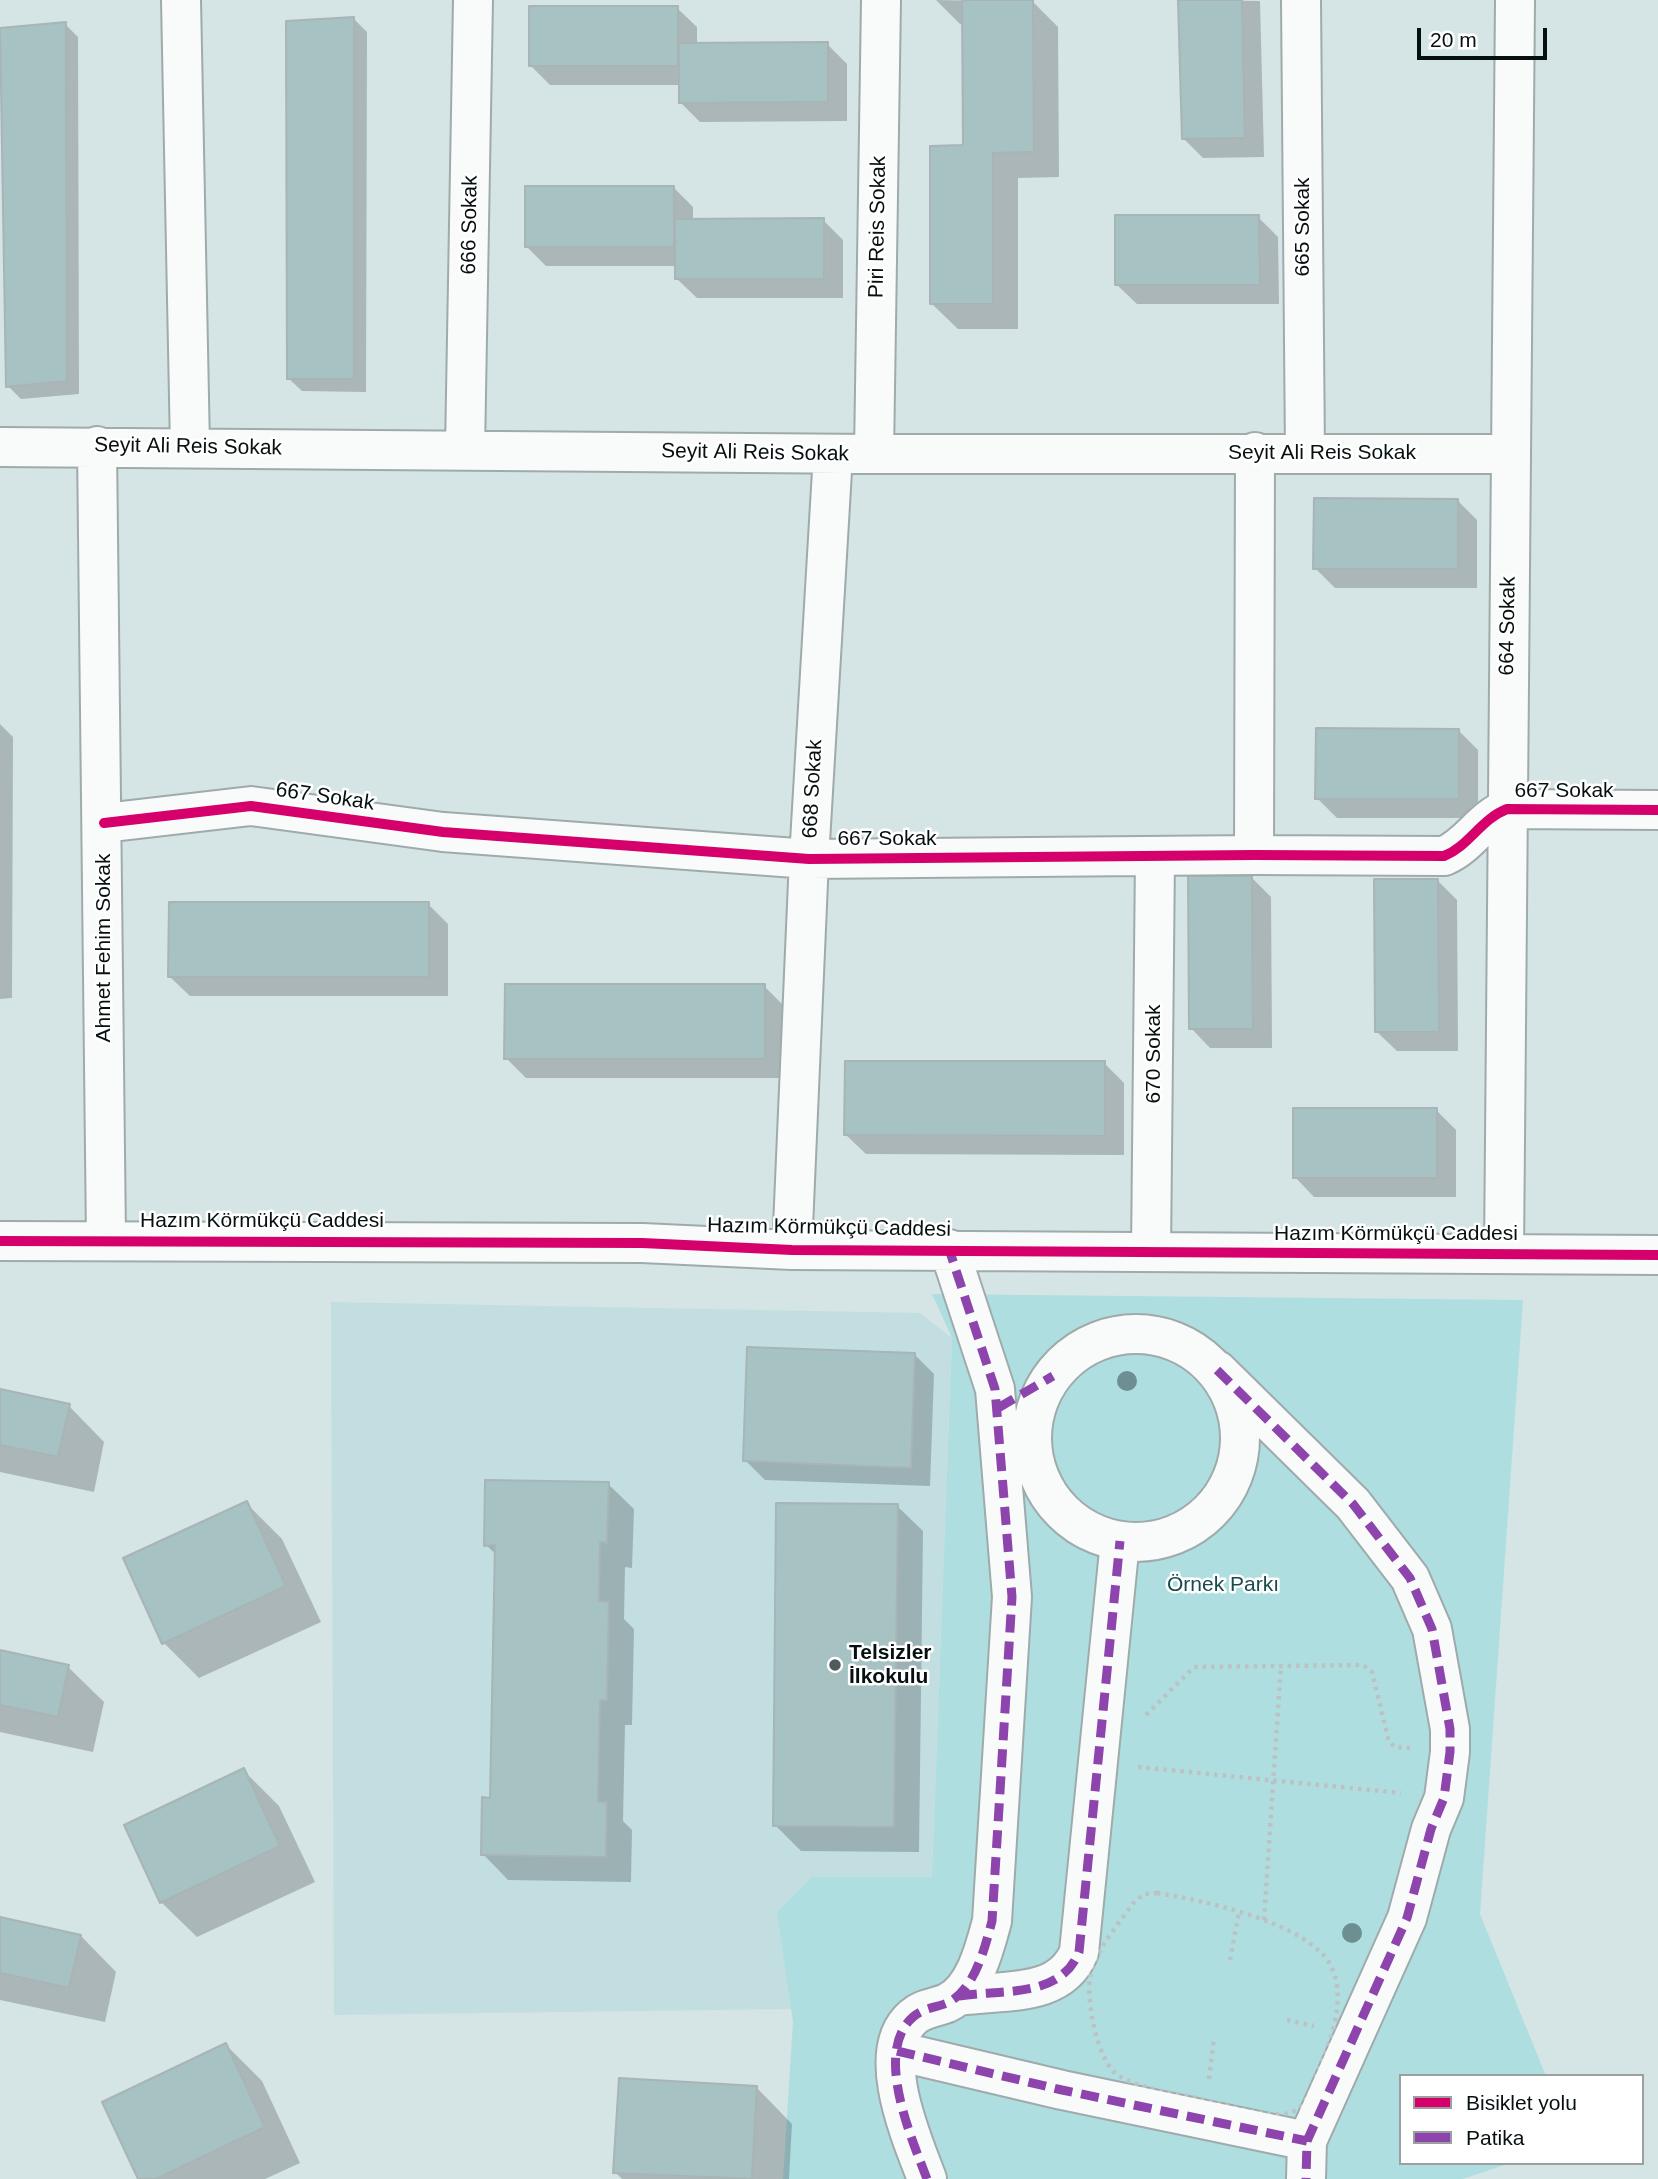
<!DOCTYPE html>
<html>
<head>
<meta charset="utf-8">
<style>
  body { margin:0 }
  #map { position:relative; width:1658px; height:2179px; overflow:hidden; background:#d5e4e5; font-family:Helvetica,sans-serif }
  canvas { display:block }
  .legend { position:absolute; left:1399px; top:2074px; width:245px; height:91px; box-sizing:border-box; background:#fff; border:2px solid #9b9fa0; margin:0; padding:9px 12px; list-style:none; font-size:21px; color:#061011 }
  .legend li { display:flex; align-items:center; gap:14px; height:35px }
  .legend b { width:35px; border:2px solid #9b9fa0 }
  .scale { position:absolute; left:1417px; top:28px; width:130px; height:32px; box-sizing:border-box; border:4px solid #061011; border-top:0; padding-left:9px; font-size:21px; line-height:24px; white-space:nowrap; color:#061011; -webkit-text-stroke:5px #fff; paint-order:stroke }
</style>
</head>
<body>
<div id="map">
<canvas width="1658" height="2179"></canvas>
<ul class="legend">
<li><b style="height:9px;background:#d6006c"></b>Bisiklet yolu</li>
<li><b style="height:9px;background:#8e44ad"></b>Patika</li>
</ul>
<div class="scale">20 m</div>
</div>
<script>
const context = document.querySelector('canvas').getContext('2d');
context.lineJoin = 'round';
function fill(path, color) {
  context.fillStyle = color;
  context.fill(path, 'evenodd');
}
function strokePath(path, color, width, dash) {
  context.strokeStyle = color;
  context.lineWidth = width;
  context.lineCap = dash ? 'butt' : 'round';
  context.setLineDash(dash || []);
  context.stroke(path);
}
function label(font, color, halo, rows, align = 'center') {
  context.font = font + ' Helvetica,sans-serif';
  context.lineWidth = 5;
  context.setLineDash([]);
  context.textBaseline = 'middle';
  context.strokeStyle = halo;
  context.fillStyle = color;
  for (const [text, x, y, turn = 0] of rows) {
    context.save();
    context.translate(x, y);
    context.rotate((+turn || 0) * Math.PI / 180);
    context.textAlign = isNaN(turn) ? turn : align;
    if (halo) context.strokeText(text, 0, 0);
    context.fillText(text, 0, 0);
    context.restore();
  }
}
fill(new Path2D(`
  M331 1302 920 1313 952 1338 932 1877 791 2009 334 2015Z`), '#c3dee0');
fill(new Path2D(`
  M932 1294 1523 1300 1480 1914 1546 2076H1401V2163H1510L1463 2179H783L793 2022 777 1912 812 1877H932L952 1338Z`), '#afdee1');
fill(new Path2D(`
  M936 0 1033 2 1058 27 1059 177 1018 178V329H958L932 304 964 147V24H960Z
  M1180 0 1260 1 1264 157 1203 158 1183 138Z
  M677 8 697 27V44H827L847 64V121L700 122 680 102V85H550L531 66Z
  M354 19 367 32 366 392 302 391 288 378Z
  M65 24 78 37 79 394 21 399 8 386 0 30Z
  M674 188 693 207V220H823L843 240V298H697L677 279V266H546L526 246Z
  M1258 217 1278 237 1279 304H1137L1117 285Z
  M1457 500 1477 520V588H1335L1315 568Z
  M0 724 13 737 12 998 0 999Z
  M1459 731 1478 750V818H1337L1317 798Z
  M1251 877 1271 897 1272 1048H1210L1191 1028Z
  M1437 880 1457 900 1458 1051H1397L1377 1032Z
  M428 904 448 924V996H190L170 977Z
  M764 986 784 1006V1078H526L506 1058Z
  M1104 1063 1124 1083V1155L866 1154 846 1135Z
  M1436 1110 1456 1130V1197H1314L1295 1177Z
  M914 1354 934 1374 930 1486 765 1480 745 1460Z
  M0 1391 69 1406 104 1442 94 1492 0 1472Z
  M608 1484 634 1509 632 1568 625 1567 624 1619 634 1629 632 1725H625L623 1821 632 1830 631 1882 508 1880 483 1854 492 1799 497 1555 486 1545Z
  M246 1503 282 1539 321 1622 199 1678 164 1643Z
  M897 1506 923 1531 919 1852 801 1851 775 1825Z
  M0 1652 68 1667 104 1702 93 1752 0 1732Z
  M244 1771 279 1806 315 1882 197 1937 161 1902Z
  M0 1919 81 1936 116 1972 105 2022 0 2000Z
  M226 2045 262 2081 300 2163 265 2179H140Z
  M757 2088 792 2124 789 2179H622L615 2172Z`), '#0003');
const building = new Path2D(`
  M962 0H1033L1034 152 993 153V304H930V146L963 145Z
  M1178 0H1242L1245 138 1182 139Z
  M529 6H678V66H529Z
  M354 17V379H287L286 21Z
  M66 22 67 381 6 387 0 28Z
  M828 42V102L679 103V43Z
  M525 186H674V247H525Z
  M1115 215H1259L1260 285H1115Z
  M824 218V279H675V219Z
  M1314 498 1458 499V569H1313Z
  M1316 728 1459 729V799H1315Z
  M1188 876H1252L1253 1029H1189Z
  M1374 879H1438L1439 1032H1375Z
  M169 902H429V977H168Z
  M505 984H765V1059H504Z
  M845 1061H1105V1136L844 1135Z
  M1293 1108H1437V1178H1293Z
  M747 1347 915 1353 911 1468 743 1461Z
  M0 1389 70 1404 58 1457 0 1445Z
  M485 1480 609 1482 607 1543 600 1542 599 1601 609 1602 607 1701 600 1700 598 1802H607L606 1857 481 1855 482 1797 490 1798 495 1545 484 1546Z
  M247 1501 286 1586 162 1644 123 1558Z
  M776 1503 898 1504 894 1827 773 1826Z
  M0 1650 69 1665 58 1717 0 1705Z
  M244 1768 280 1846 160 1903 124 1825Z
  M0 1917 81 1935 69 1988 0 1973Z
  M226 2043 265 2127 156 2179H138L102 2102Z
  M619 2078 757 2086 752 2179 613 2173Z`);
fill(building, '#a6c2c3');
strokePath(building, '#a8b4b5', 2);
const minor = new Path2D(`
  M181 0 190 447
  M1301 0 1305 454
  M97 446 106 1239
  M0 447 874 454H1510
  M465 450 473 0
  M874 454 881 0
  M104 823 251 806 443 832 809 859 1254 855 1444 856C1469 846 1481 819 1507 809L1658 810
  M1254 855 1255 452
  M0 1241 642 1243 792 1250 1658 1255
  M792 1250 809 859 833 454
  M1151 1252 1155 856
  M1504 1252 1515 0
  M1032 1438a104 104 0 1 1 208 0a104 104 0 1 1-208 0Z
  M1217 1370 1353 1504 1410 1578 1432 1629 1450 1729V1752L1444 1798 1431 1829 1407 1918 1307 2141 1306 2179
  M959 1996C1002 1989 1060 1999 1079 1952L1120 1541
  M897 2051 1062 2090 1307 2141
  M927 2179C912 2139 873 2052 913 2017 923 2008 935 2008 947 2003 975 1990 985 1947 992 1921L1012 1597 995 1389 949 1249`);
strokePath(minor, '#9faaab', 42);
strokePath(new Path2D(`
  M1146 1715 1194 1667 1363 1665 1372 1672 1389 1742 1395 1747 1410 1748
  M1138 1767 1401 1793
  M1157 1893C1202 1900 1305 1922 1330 1964 1346 1993 1334 2033 1322 2061 1315 2078 1309 2108 1289 2113 1267 2119 1223 2104 1201 2099 1174 2093 1143 2090 1119 2076 1097 2064 1083 1991 1092 1968 1101 1943 1120 1922 1135 1901L1144 1894Z
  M1264 1920 1281 1665
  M1230 1960 1239 1912
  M1287 2020 1314 2026
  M1209 2079 1214 2038`), '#bcc2c2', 4.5, [3.5, 5]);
strokePath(minor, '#f9fbfb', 38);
strokePath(new Path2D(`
  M1217 1370 1353 1504 1410 1578 1432 1629 1450 1729V1752L1444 1798 1431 1829 1407 1918 1307 2141 1306 2179
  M998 1408 1053 1376
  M959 1996C1002 1989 1060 1999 1079 1952L1120 1541
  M897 2051 1062 2090 1307 2141
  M927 2179C912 2139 873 2052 913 2017 923 2008 935 2008 947 2003 975 1990 985 1947 992 1921L1012 1597 995 1389 949 1249`), '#8e44ad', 9, [18, 9]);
strokePath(new Path2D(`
  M104 823 251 806 443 832 809 859 1254 855 1444 856C1469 846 1481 819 1507 809L1658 810
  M0 1241 642 1243 792 1250 1658 1255`), '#d6006c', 10);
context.fillStyle = '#6d8f92';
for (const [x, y] of [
  [1127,1381],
  [1352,1933]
]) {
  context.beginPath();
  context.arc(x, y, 10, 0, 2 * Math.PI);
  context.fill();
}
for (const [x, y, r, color] of [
  [835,1665,7,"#4e5a5b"]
]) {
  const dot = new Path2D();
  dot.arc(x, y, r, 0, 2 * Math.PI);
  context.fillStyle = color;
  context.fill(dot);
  strokePath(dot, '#fff', 2.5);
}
label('21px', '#061011', '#fff', [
  ["666 Sokak",470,225,-89],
  ["Piri Reis Sokak",878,227,-89],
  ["665 Sokak",1303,227,-90],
  ["Seyit Ali Reis Sokak",188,447,1],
  ["Seyit Ali Reis Sokak",755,453,1],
  ["Seyit Ali Reis Sokak",1322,453],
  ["664 Sokak",1508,626,-89],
  ["668 Sokak",813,789,-87],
  ["667 Sokak",1564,791],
  ["667 Sokak",325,797,8],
  ["667 Sokak",887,839],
  ["Ahmet Fehim Sokak",104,948,-90],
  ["670 Sokak",1154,1054,-90],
  ["Hazım Körmükçü Caddesi",262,1221],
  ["Hazım Körmükçü Caddesi",829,1228,1],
  ["Hazım Körmükçü Caddesi",1396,1234]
]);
label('21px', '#184a4e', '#fff', [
  ["Örnek Parkı",1223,1585]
]);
label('bold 21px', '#061011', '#fff', [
  ["Telsizler",849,1653],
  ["İlkokulu",849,1677]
], 'left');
</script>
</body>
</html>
